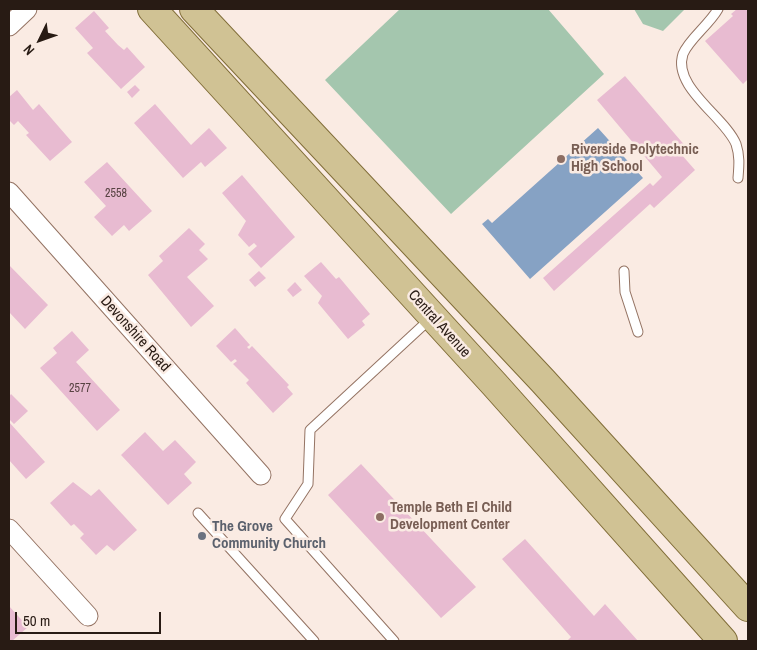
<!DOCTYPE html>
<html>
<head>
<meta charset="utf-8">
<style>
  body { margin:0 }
  #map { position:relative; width:757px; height:650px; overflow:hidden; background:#faebe3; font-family:"Archivo Narrow",sans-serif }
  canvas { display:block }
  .frame { position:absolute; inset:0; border:10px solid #281b14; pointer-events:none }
  .north { position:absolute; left:15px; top:15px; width:50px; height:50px; -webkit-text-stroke:4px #faebe3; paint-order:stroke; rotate:228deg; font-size:14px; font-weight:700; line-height:20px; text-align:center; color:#281b14 }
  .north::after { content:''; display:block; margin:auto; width:18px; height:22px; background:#281b14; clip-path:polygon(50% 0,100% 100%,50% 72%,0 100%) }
  .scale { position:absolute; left:15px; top:612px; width:146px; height:22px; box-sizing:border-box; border:2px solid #281b14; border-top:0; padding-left:6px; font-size:15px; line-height:18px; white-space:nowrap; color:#281b14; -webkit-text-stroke:4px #faebe3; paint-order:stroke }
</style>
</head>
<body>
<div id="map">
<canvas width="757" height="650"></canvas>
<div class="frame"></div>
<div class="north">N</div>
<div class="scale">50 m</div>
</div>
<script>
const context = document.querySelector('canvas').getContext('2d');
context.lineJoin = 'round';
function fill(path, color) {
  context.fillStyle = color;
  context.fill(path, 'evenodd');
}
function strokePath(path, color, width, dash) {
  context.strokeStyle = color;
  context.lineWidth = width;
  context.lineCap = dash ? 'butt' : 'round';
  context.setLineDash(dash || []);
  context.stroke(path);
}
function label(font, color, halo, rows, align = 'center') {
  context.font = font + ' "Archivo Narrow",sans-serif';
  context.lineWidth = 5;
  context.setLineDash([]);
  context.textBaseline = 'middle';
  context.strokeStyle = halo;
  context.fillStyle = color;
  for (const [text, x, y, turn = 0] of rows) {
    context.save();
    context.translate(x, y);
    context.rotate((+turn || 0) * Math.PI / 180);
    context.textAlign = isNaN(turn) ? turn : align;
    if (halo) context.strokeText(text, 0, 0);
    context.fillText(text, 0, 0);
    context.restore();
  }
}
fill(new Path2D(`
  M400 9H548L604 74 451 214 325 80Z
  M634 9H685L663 31 643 24Z`), '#a4c6ae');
fill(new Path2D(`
  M598 128 643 178 530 279 482 224 488 219 492 223Z`), '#86a2c4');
fill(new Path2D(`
  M737 9H748V79L743 84 705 41 733 16 731 14Z
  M94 11 109 28 105 31 118 45 124 50 127 47 145 67 121 89 87 53 93 48 75 28Z
  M625 76 687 148 681 154 695 170 654 208 650 204 554 291 543 278 650 183 653 186 662 177 597 100Z
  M135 85 140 90 132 98 127 92Z
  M17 90 33 110 39 104 72 142 50 161 26 135 29 133 18 121 14 125 9 120V97Z
  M155 104 191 145 209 128 227 148 205 167 201 162 183 178 134 123Z
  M107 162 152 211 129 231 124 225 112 236 94 217 106 206 84 182Z
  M242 175 295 237 261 268 248 254 257 246 254 243 249 247 238 235 246 221 222 193Z
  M189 228 205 244 199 250 208 259 187 277 214 306 191 327 148 275 163 261 159 256Z
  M321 262 336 279 339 277 370 314 362 321 365 325 348 339 318 303 322 296 304 276Z
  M9 265 48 305 25 329 9 312Z
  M259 271 266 278 255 287 249 280Z
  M295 282 302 290 293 297 287 290Z
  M235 328 250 345 247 347 249 349 252 346 289 385 287 387 293 394 273 413 246 383 249 380 233 364 237 361 235 359 231 362 216 346Z
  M72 331 89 350 76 362 120 410 97 431 40 368 57 353 53 348Z
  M11 394 28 411 14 424 9 419V397Z
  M9 422 45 462 26 479 9 460Z
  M145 432 163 451 175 440 196 462 184 474 192 483 168 505 121 455Z
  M361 464 476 587 441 618 328 495Z
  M73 482 91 496 99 489 137 530 114 551 107 545 96 555 80 538 84 534 74 524 71 526 50 503Z
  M525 539 594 616 605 604 638 641H567L571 637 502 559Z
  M9 606 28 627 12 641H9Z`), '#e8bbd1');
const service = new Path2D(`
  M718 9C709 25 689 39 683 54 672 87 725 117 736 144 740 156 739 166 738 178
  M624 271 625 292 638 332
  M198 513 314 641
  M394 641 285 519 308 484 310 430 431 318`);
const minor = new Path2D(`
  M9 26 27 9
  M9 192 261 475
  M9 529 88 616`);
const primary = new Path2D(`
  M152 9 495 385 723 641
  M194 9 543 381 748 607`);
strokePath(service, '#947363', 11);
strokePath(minor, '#947363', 21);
strokePath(primary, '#806d38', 30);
strokePath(service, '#fff', 9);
strokePath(minor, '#fff', 19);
strokePath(primary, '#d0c294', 28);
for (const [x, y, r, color] of [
  [561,159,5,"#8d6e63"],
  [380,517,5,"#8d6e63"],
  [202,536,5,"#6b7280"]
]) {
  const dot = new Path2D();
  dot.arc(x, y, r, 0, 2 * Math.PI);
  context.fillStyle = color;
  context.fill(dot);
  strokePath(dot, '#faebe3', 2);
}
label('12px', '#584343', null, [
  ["2558",116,194],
  ["2577",80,389]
]);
label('bold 15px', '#785e54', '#faebe3', [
  ["Riverside Polytechnic",571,150],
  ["High School",571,167],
  ["Temple Beth El Child",390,508],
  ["Development Center",390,525]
], 'left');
label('15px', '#281b14', '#faebe3', [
  ["Central Avenue",439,324,48],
  ["Devonshire Road",135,334,48]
]);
label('bold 15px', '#5b616d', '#faebe3', [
  ["The Grove",212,527],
  ["Community Church",212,544]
], 'left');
</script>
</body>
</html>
